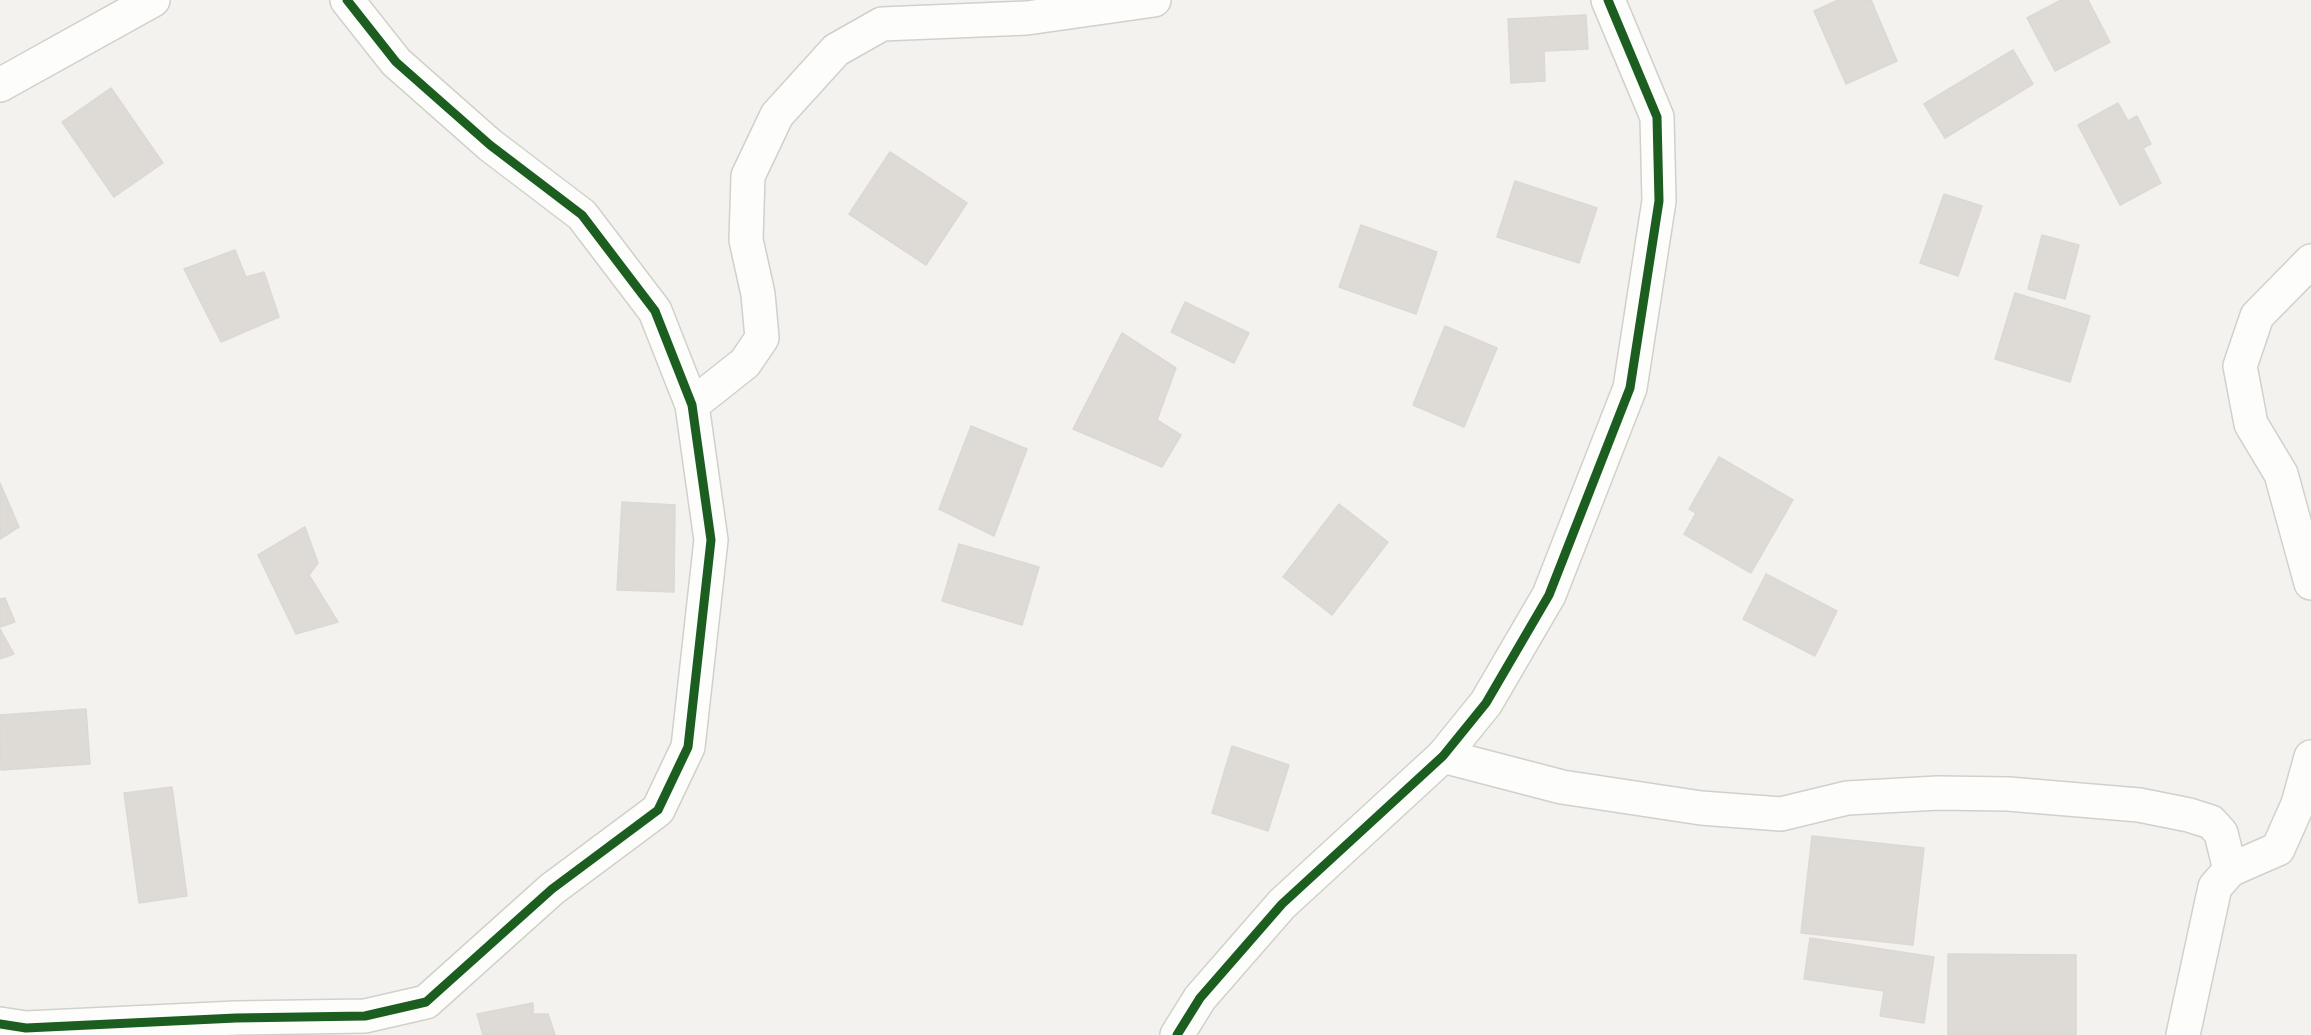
<!DOCTYPE html>
<html>
<head>
<meta charset="utf-8">
<style>
  body { margin:0 }
  canvas { display:block; background:#f4f2ee }
</style>
</head>
<body>
<canvas width="2311" height="1035"></canvas>
<script>
const context = document.querySelector('canvas').getContext('2d');
context.lineJoin = 'round';
function fill(path, color) {
  context.fillStyle = color;
  context.fill(path, 'evenodd');
}
function strokePath(path, color, width, dash) {
  context.strokeStyle = color;
  context.lineWidth = width;
  context.lineCap = dash ? 'butt' : 'round';
  context.setLineDash(dash || []);
  context.stroke(path);
}
const building = new Path2D(`
  M1838 0H1871L1897 61 1846 84 1814 11Z
  M2061 0H2088L2110 42 2055 71 2027 18Z
  M1586 15 1588 49 1544 51 1545 81 1511 83 1508 19Z
  M2013 50 2033 84 1945 138 1924 104Z
  M111 88 163 163 114 197 62 122Z
  M2118 103 2128 121 2137 116 2151 144 2143 148 2161 183 2120 205 2078 125Z
  M890 152 967 203 926 265 849 214Z
  M1515 181 1597 208 1579 263 1497 237Z
  M1944 194 1982 206 1958 276 1920 263Z
  M1361 225 1437 252 1416 314 1339 287Z
  M2042 235 2079 245 2065 299 2028 289Z
  M235 250 246 277 264 272 279 317 221 342 184 269Z
  M2015 293 2090 316 2070 382 1995 359Z
  M1185 302 1249 333 1234 363 1171 332Z
  M1445 326 1497 348 1464 427 1413 405Z
  M1122 333 1176 368 1157 420 1181 435 1162 467 1073 429Z
  M971 426 1027 449 994 536 939 509Z
  M1719 457 1793 500 1751 573 1684 534 1696 513 1689 509Z
  M0 483 19 527 0 539Z
  M622 502 675 505 674 592 617 590Z
  M1339 504 1388 542 1332 615 1283 577Z
  M305 527 318 563 309 575 338 622 296 634 258 555Z
  M959 544 1039 567 1022 625 942 601Z
  M1766 574 1837 611 1815 656 1743 619Z
  M5 598 15 622 0 627V599Z
  M0 629 14 654 0 659Z
  M86 709 90 764 1 770 0 715Z
  M1232 746 1289 765 1268 831 1212 813Z
  M172 787 187 896 139 903 124 793Z
  M1812 836 1924 848 1913 945 1801 933Z
  M1810 938 1934 957 1924 1023 1880 1016 1884 991 1804 979Z
  M1948 954 2076 955V1035H1948Z
  M533 1003V1014H548L555 1035H483L477 1014Z`);
fill(building, '#dedbd6');
strokePath(building, '#dcd9d4', 1.5);
const minor = new Path2D(`
  M0 85 153 0
  M2311 261 2257 316 2240 366 2251 424 2281 474 2311 583
  M692 405 745 363 762 338 758 294 746 240 748 176 777 115 836 50 882 24 1027 18 1154 0
  M1443 756 1562 787 1701 808 1781 814 1847 798 1938 793 2008 794 2139 805 2189 815 2211 822 2221 833 2230 870
  M0 1024 26 1028 236 1018 365 1016 426 1002 552 889 658 810 688 747 711 540 692 405 655 311 582 215 490 145 396 62 347 0
  M1177 1035 1200 998 1282 904 1443 756 1486 703 1549 595 1630 388 1659 201 1657 117 1608 0
  M2183 1035 2215 887 2230 870 2278 849 2298 804 2311 757`);
strokePath(minor, '#d2d0cb', 36);
strokePath(minor, '#fdfdfc', 33);
strokePath(new Path2D(`
  M0 1024 26 1028 236 1018 365 1016 426 1002 552 889 658 810 688 747 711 540 692 405 655 311 582 215 490 145 396 62 347 0
  M1177 1035 1200 998 1282 904 1443 756 1486 703 1549 595 1630 388 1659 201 1657 117 1608 0`), '#1b5e20', 9);
</script>
</body>
</html>
